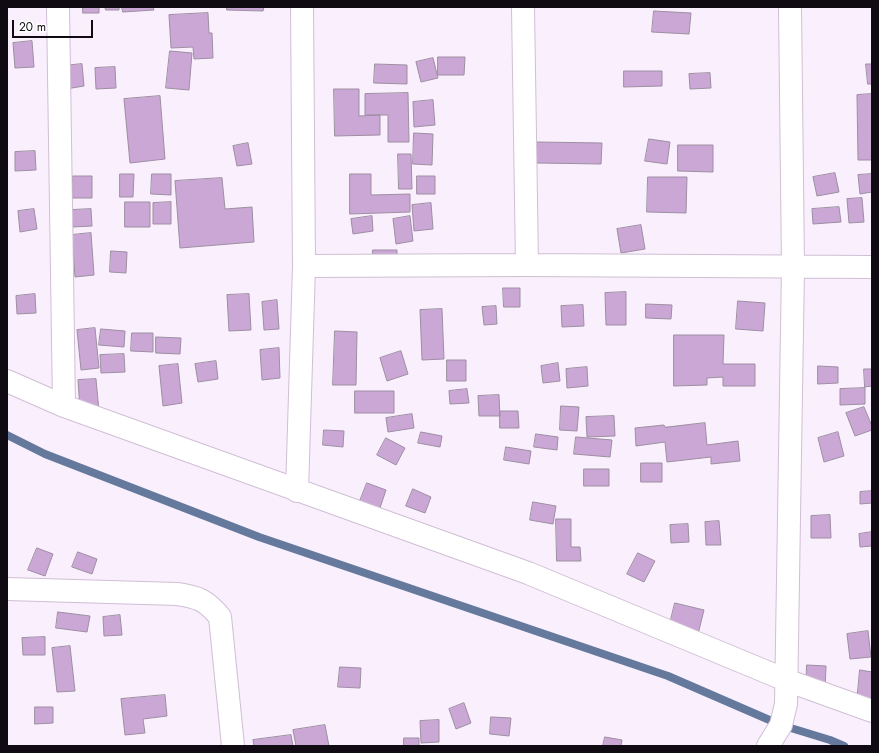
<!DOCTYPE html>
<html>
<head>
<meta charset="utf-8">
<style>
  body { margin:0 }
  #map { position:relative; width:879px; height:753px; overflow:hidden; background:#f9effd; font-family:Jost,sans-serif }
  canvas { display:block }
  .frame { position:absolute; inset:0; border:8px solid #100a12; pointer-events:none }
  .scale { position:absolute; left:12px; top:20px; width:81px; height:18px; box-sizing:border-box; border:2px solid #100a12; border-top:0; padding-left:5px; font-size:12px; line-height:14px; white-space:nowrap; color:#100a12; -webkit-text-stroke:3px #fff; paint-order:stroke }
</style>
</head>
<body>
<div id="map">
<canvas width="879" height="753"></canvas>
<div class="frame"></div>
<div class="scale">20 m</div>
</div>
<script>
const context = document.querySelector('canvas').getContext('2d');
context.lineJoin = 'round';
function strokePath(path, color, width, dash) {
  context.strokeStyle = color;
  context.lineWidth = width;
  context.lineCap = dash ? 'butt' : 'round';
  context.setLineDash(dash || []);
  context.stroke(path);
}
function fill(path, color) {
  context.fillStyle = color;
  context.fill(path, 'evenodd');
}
strokePath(new Path2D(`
  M7 435 45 454 259 537 668 676 781 725 830 740 844 746`), '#65799d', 8);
const building = new Path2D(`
  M83 7H99V13H83Z
  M105 7H119V10H106Z
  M122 7H153L154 10 123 12Z
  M227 7H264L263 11 227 10Z
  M654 11 691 13 689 34 652 32Z
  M208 13 209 33H212L213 58 194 59 193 47 171 48 169 15Z
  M32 41 34 67 15 68 13 43Z
  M170 51 192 53 189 90 166 88Z
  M438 57H465L464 75H438Z
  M433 58 438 78 421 82 416 62Z
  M82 64 84 86 66 89 63 66Z
  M375 64 407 65V84L374 83Z
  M866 64H872V84H868Z
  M115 67 116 88 96 89 95 68Z
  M624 71H662V86L624 87Z
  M710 73 711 88 690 89 689 74Z
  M334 89H359V116L380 115V135L335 136Z
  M408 93 409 142H388V115H365V94Z
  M872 94V160H858L857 95Z
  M160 96 165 159 130 163 124 99Z
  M433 100 435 125 414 127 413 102Z
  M414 133 433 134 432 165 413 164Z
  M649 139 670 142 667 164 645 161Z
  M537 142 602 143 601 164 537 163Z
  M248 143 252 164 237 166 233 146Z
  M678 145H713V172L678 171Z
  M35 151 36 170 15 171V152Z
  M398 154H411L412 189H399Z
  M835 173 839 192 817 196 813 177Z
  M120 174H134L133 197H120Z
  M152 174H171V195L151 194Z
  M350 174H371V195L410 194V212L350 214Z
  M872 174V192L860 194 858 175Z
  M73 176H92V198H73Z
  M417 176H435V194H417Z
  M648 177H687L686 213 647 212Z
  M222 178 225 209 252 207 254 242 180 248 175 181Z
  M862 198 864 222 849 223 847 199Z
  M125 202H150V227H125Z
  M171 202V224H153V203Z
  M431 203 433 229 414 231 412 205Z
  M839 207 841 222 813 224 812 209Z
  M34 209 37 229 20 232 18 211Z
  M91 209 92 226 73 227 72 210Z
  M372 216 373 231 353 234 351 219Z
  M410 216 413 241 396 244 393 219Z
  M641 225 645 249 621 253 617 229Z
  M91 233 94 275 75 277 72 235Z
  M373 250H397V269H372Z
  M111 251 127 252 126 273 110 272Z
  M503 288H520V307H504Z
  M626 292V325H606L605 293Z
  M35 294 36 313 17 314 16 296Z
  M249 294 251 330 229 331 227 295Z
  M277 300 279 329 264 330 262 302Z
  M738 301 765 303 763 331 736 329Z
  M646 304 672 305 671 319 646 318Z
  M583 305 584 326 562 327 561 306Z
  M496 306 497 324 484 325 482 307Z
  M442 309 444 359 422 360 420 310Z
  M95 328 99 368 81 370 77 330Z
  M101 329 125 331 124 347 99 345Z
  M335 331 357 332 356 385H333Z
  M132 333H153V352L131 351Z
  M674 335H724L723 364H755V386H723V377L707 378V385L674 386Z
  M156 337 181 338 180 354 156 353Z
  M279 348 280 378 262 380 260 350Z
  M401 351 408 374 387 381 380 358Z
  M124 354 125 372 101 373 100 355Z
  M447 360H466V381H447Z
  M216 361 218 379 198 382 195 364Z
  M558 363 560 381 543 383 541 366Z
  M178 364 182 403 163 406 159 366Z
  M818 366 838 367V383L818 384Z
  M587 367 588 386 567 388 566 369Z
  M864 369H872V386L865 387Z
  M96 379 100 422 81 423 78 380Z
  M865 388V404L840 405V389Z
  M467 389 469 403 450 404 449 391Z
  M355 391H394V413H355Z
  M499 395 500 416H479L478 396Z
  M561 406 579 407 577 431 560 430Z
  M864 407 872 426V430L855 436 846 413Z
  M500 411H518L519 428H500Z
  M412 414 414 428 388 432 386 418Z
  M614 416 615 436 587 437 586 417Z
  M705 423 707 445 738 441 740 461 711 464V457L667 462 665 442 636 446 635 428 664 425 665 427Z
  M324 430 344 431 343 447 323 445Z
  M421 432 442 436 440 447 418 443Z
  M838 432 844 456 824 462 818 438Z
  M536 434 558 437 557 450 534 447Z
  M576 437 612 440 610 457 574 454Z
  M386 438 405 448 396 465 377 455Z
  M506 447 531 451 529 464 504 460Z
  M641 463H662V482H641Z
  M584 469H609V486H584Z
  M367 483 386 490 380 508 360 501Z
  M413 489 431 497 425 513 406 506Z
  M872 491V503L860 504V492Z
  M533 502 556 506 553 524 530 520Z
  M830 515 831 538H811V516Z
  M556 519H571V547H580L581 561H557Z
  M719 521 721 545H706L705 522Z
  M688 524 689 542 671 543 670 525Z
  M872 532V546L860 547 859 534Z
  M37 548 53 554 45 576 28 570Z
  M78 552 97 559 92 574 72 567Z
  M638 553 655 561 644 582 627 574Z
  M675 603 704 610 697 638 668 632Z
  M58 612 90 616 87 632 56 628Z
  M120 615 122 635 104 636 103 617Z
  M868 631 871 657 850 659 847 634Z
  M45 637V655H23L22 638Z
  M70 646 75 691 57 692 52 648Z
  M807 665 826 666 825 690 806 689Z
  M340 667 361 668 360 688 338 687Z
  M860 670 872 672V703L857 702Z
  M165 695 167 716 143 719 145 733 125 735 121 699Z
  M464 703 471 723 456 729 449 709Z
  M35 707H53V723L35 724Z
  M491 717 511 718 509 736 490 734Z
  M439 720V742L421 743 420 721Z
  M325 725 329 746H296L293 730Z
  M291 735 293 746H254L253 740Z
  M605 737 622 740 621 746H603Z
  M404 738H419V746H404Z`);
fill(building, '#cba7d6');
strokePath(building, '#9d8ea2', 1);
const street = new Path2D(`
  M58 7 64 406
  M523 7 527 265
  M304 266 527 265 872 267
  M7 381 64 406 528 573 786 680 872 711
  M297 491 304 266 302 7
  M7 589 177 594C198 597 206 600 220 617L233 746
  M768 746 781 725 786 704 793 267 790 7`);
strokePath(street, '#d0bfd5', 24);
strokePath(street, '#fff', 22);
</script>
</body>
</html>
